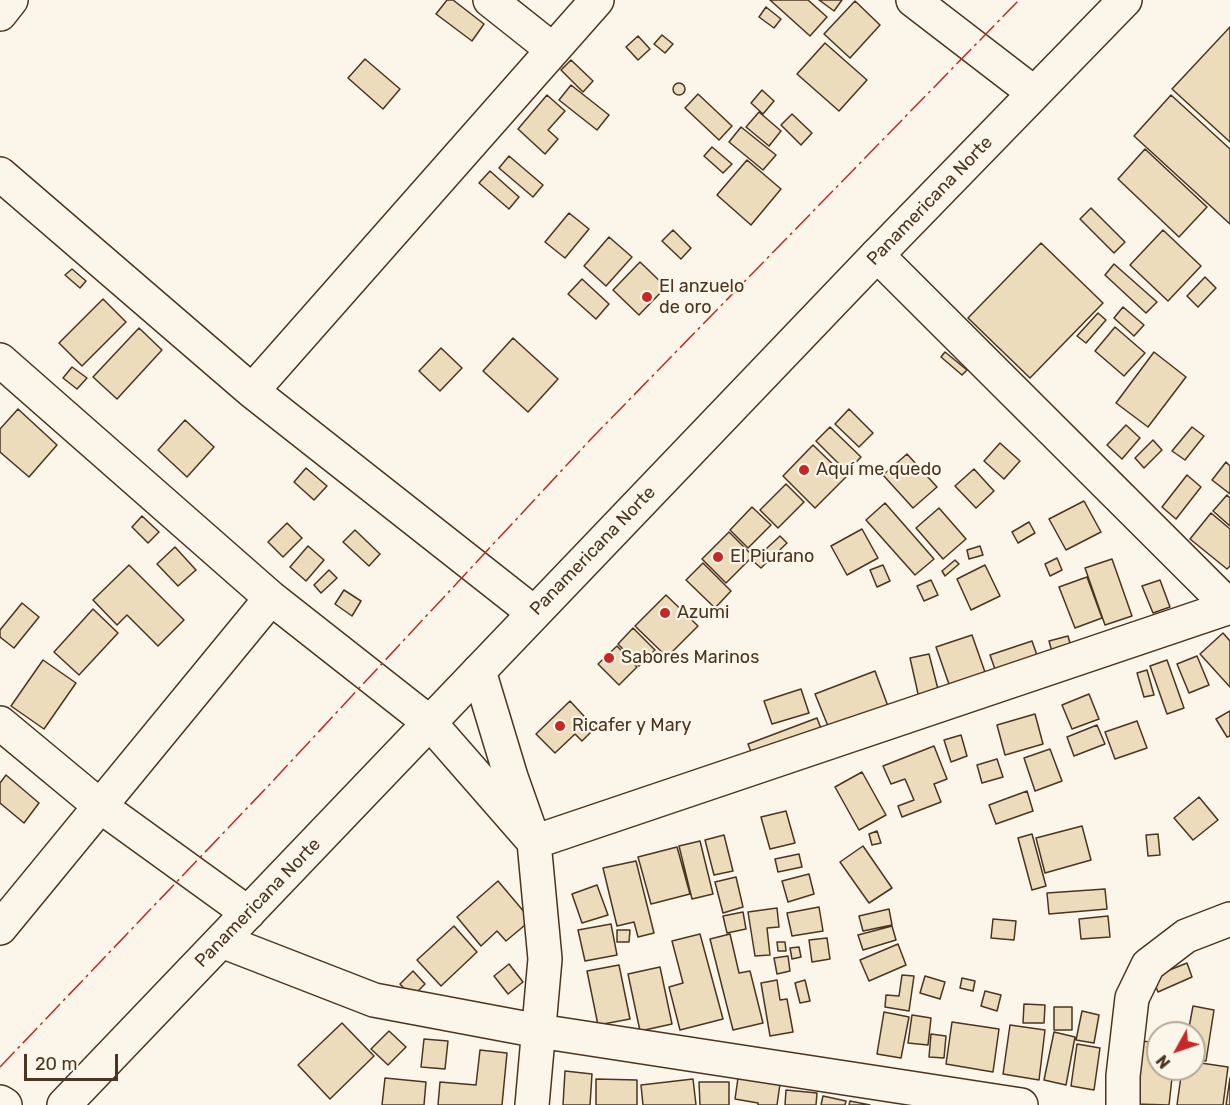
<!DOCTYPE html>
<html>
<head>
<meta charset="utf-8">
<style>
  body { margin:0 }
  #map { position:relative; width:1230px; height:1105px; overflow:hidden; background:#fbf6e9; font-family:Rubik,sans-serif }
  canvas { display:block }
  .north { position:absolute; left:1146px; top:1021px; width:60px; height:60px; box-sizing:border-box; background:#fbf6e9; border:2px solid #b4a999; border-radius:50%; rotate:230deg; font-size:16px; font-weight:700; line-height:24px; text-align:center; color:#4a3520 }
  .north::after { content:''; display:block; margin:auto; width:21px; height:27px; background:#c62828; clip-path:polygon(50% 0,100% 100%,50% 72%,0 100%) }
  .scale { position:absolute; left:24px; top:1054px; width:94px; height:27px; box-sizing:border-box; border:3px solid #4a3520; border-top:0; padding-left:8px; font-size:18px; line-height:21px; white-space:nowrap; color:#4a3520; -webkit-text-stroke:4px #fbf6e9; paint-order:stroke }
</style>
</head>
<body>
<div id="map">
<canvas width="1230" height="1105"></canvas>
<div class="north">N</div>
<div class="scale">20 m</div>
</div>
<script>
const context = document.querySelector('canvas').getContext('2d');
context.lineJoin = 'round';
function fill(path, color) {
  context.fillStyle = color;
  context.fill(path, 'evenodd');
}
function strokePath(path, color, width, dash) {
  context.strokeStyle = color;
  context.lineWidth = width;
  context.lineCap = dash ? 'butt' : 'round';
  context.setLineDash(dash || []);
  context.stroke(path);
}
function label(font, color, halo, rows, align = 'center') {
  context.font = font + ' Rubik,sans-serif';
  context.lineWidth = 4.5;
  context.setLineDash([]);
  context.textBaseline = 'middle';
  context.strokeStyle = halo;
  context.fillStyle = color;
  for (const [text, x, y, turn = 0] of rows) {
    context.save();
    context.translate(x, y);
    context.rotate((+turn || 0) * Math.PI / 180);
    context.textAlign = isNaN(turn) ? turn : align;
    if (halo) context.strokeText(text, 0, 0);
    context.fillText(text, 0, 0);
    context.restore();
  }
}
const building = new Path2D(`
  M447 0H453L484 24 472 41 436 14Z
  M770 0H808L827 17 810 36Z
  M819 0H842L834 11Z
  M855 1 880 25 850 58 824 34Z
  M766 7 781 19 774 28 759 17Z
  M1230 27V142L1172 89Z
  M662 35 673 44 665 53 654 44Z
  M638 36 650 49 638 60 626 47Z
  M825 43 867 80 839 111 797 74Z
  M365 59 400 89 383 109 348 78Z
  M571 60 593 81 583 92 561 70Z
  M673 89a6 6 0 1 1 12 0a6 6 0 1 1-12 0Z
  M571 85 609 115 597 130 559 100Z
  M762 90 774 101 763 114 751 103Z
  M698 94 732 126 719 140 685 108Z
  M547 95 565 111 548 130 558 139 545 154 518 129Z
  M1171 95 1230 149V224L1134 136Z
  M759 112 781 131 769 146 746 127Z
  M792 114 812 133 801 145 781 125Z
  M741 127 776 155 763 170 729 142Z
  M712 147 732 164 723 173 704 156Z
  M1145 149 1207 207 1179 237 1118 179Z
  M509 156 543 185 533 197 499 168Z
  M747 160 781 189 751 225 717 195Z
  M490 171 519 197 509 209 479 183Z
  M1091 208 1125 242 1114 253 1080 219Z
  M569 213 589 229 565 258 545 242Z
  M673 230 691 248 681 259 662 241Z
  M1163 230 1201 266 1168 301 1130 265Z
  M609 237 632 257 606 286 584 266Z
  M1041 243 1103 303 1030 378 968 318Z
  M640 262 666 287 639 315 613 290Z
  M1114 264 1157 302 1146 313 1105 275Z
  M72 269 86 281 80 288 65 275Z
  M1205 277 1216 288 1198 307 1187 296Z
  M582 279 609 304 596 319 568 294Z
  M103 299 126 322 82 366 59 343Z
  M1123 307 1144 325 1134 336 1114 318Z
  M1098 313 1106 320 1086 343 1077 336Z
  M1115 327 1145 353 1124 376 1095 351Z
  M139 328 162 350 117 399 93 377Z
  M513 338 558 379 528 412 483 371Z
  M441 348 462 368 440 391 419 371Z
  M945 352 967 370 962 375 941 357Z
  M1154 352 1186 377 1148 427 1116 403Z
  M72 367 87 378 77 389 63 378Z
  M18 409 57 445 29 477 0 452V429Z
  M849 409 873 433 859 447 835 424Z
  M185 420 214 447 187 477 158 450Z
  M1126 425 1140 438 1122 459 1107 445Z
  M830 427 861 457 847 472 816 441Z
  M1192 427 1204 436 1185 460 1172 451Z
  M1153 440 1162 450 1144 468 1135 458Z
  M1000 443 1020 461 1004 479 984 461Z
  M813 445 846 477 815 508 783 476Z
  M907 454 937 487 913 508 883 475Z
  M1226 462 1230 466V494L1212 480Z
  M306 468 327 486 314 500 294 482Z
  M974 469 994 491 976 508 955 486Z
  M1187 475 1201 487 1176 519 1162 507Z
  M786 484 804 502 778 528 760 510Z
  M1227 495 1230 498V526L1213 511Z
  M1084 501 1101 532 1066 550 1049 519Z
  M885 503 934 559 915 575 866 520Z
  M752 507 771 525 748 548 730 530Z
  M939 508 966 539 943 559 916 528Z
  M1211 513 1230 529V566L1227 569 1190 539Z
  M142 516 159 532 148 543 132 527Z
  M1029 522 1035 533 1018 543 1012 532Z
  M287 523 302 538 283 557 268 542Z
  M862 529 878 558 847 575 831 546Z
  M355 530 380 554 369 566 343 542Z
  M729 532 753 556 726 583 702 559Z
  M780 536 787 543 761 568 753 561Z
  M308 546 324 560 306 581 290 567Z
  M980 546 983 555 969 559 967 550Z
  M175 547 196 570 178 586 157 564Z
  M1057 558 1062 570 1050 576 1045 564Z
  M1112 559 1132 616 1105 625 1085 568Z
  M955 560 959 564 945 576 942 571Z
  M703 563 731 591 715 608 686 580Z
  M129 565 184 620 158 646 127 615 117 625 93 600Z
  M883 565 890 581 877 587 870 570Z
  M985 565 1000 596 971 610 957 579Z
  M329 570 337 578 321 593 314 585Z
  M1087 577 1102 618 1075 628 1059 587Z
  M931 580 938 595 924 601 917 586Z
  M1160 580 1170 607 1153 613 1142 586Z
  M344 590 361 601 352 616 335 604Z
  M666 595 698 626 667 657 635 626Z
  M22 603 39 617 14 648 0 637V630Z
  M93 609 118 633 79 675 54 652Z
  M633 628 655 650 639 666 618 644Z
  M1223 633 1230 641V687L1200 654Z
  M972 635 986 675 950 687 936 647Z
  M1068 636 1073 654 1054 659 1049 641Z
  M1032 641 1038 658 996 672 990 655Z
  M617 646 637 667 619 685 598 664Z
  M929 654 939 693 919 698 910 658Z
  M1197 656 1209 685 1189 693 1177 664Z
  M43 660 76 683 44 729 11 706Z
  M1167 660 1184 708 1167 714 1150 666Z
  M1147 670 1154 695 1144 697 1137 673Z
  M875 671 889 709 830 731 815 694Z
  M801 689 809 713 772 724 764 701Z
  M1089 694 1099 719 1072 729 1062 705Z
  M570 701 595 728 582 741 575 734 555 753 536 734Z
  M1230 711V736L1227 737 1216 719Z
  M1035 714 1043 744 1005 755 997 725Z
  M817 718 823 734 754 760 748 744Z
  M1137 721 1147 748 1115 759 1105 732Z
  M1097 725 1105 744 1074 756 1067 737Z
  M961 735 967 756 951 762 944 740Z
  M934 746 947 779 934 784 941 802 902 817 898 806 914 800 905 779 891 784 883 766Z
  M1050 749 1062 781 1035 791 1024 758Z
  M997 759 1003 777 982 783 977 765Z
  M862 772 886 815 859 830 835 787Z
  M6 775 39 803 24 823 0 803V783Z
  M1027 791 1033 811 996 824 989 805Z
  M1199 797 1218 820 1193 840 1174 818Z
  M786 811 795 843 770 849 761 817Z
  M1082 826 1091 860 1045 873 1036 838Z
  M877 831 881 843 872 845 869 834Z
  M1032 834 1046 886 1032 890 1018 838Z
  M1158 834 1160 855 1148 856 1146 835Z
  M724 835 733 871 714 875 705 840Z
  M700 841 713 894 692 899 679 846Z
  M863 846 892 888 869 903 840 862Z
  M677 847 690 894 651 904 638 857Z
  M799 854 802 867 778 872 775 859Z
  M636 861 654 933 638 937 634 922 617 926 603 868Z
  M809 874 814 894 788 902 782 881Z
  M736 877 743 907 723 913 715 882Z
  M498 881 531 920 506 941 497 931 481 946 457 917Z
  M597 885 608 915 582 923 572 894Z
  M1105 889 1107 909 1049 914 1047 893Z
  M819 907 823 931 792 936 787 913Z
  M777 908 779 927 767 928 770 955 755 956 748 912Z
  M889 909 892 925 863 931 859 916Z
  M743 912 746 929 727 933 723 916Z
  M1108 916 1110 937 1081 939 1079 919Z
  M993 919 1016 921 1014 940 991 938Z
  M611 924 617 955 585 961 578 930Z
  M454 926 477 952 441 986 417 960Z
  M892 926 896 940 863 950 858 935Z
  M617 930H630L629 942H617Z
  M700 934 723 1019 680 1030 669 987 683 983 672 941Z
  M730 934 739 973 750 971 763 1023 733 1030 710 939Z
  M827 938 830 959 812 962 809 940Z
  M777 942H785L786 951H778Z
  M898 944 906 965 869 981 860 960Z
  M799 947 801 957 792 959 790 948Z
  M788 956 790 971 777 974 774 958Z
  M1187 963 1192 977 1158 992 1152 977Z
  M509 964 523 982 508 994 494 976Z
  M619 965 630 1019 598 1025 587 971Z
  M660 967 672 1024 640 1031 628 974Z
  M413 971 425 984 412 997 400 984Z
  M902 975 914 976 909 1011 885 1007 886 995 899 996Z
  M925 976 945 982 940 999 920 993Z
  M962 978 975 981 973 991 960 988Z
  M777 980 780 1000 787 999 793 1032 770 1036 761 983Z
  M805 980 810 1001 800 1003 795 983Z
  M985 991 1001 995 997 1011 981 1006Z
  M1024 1004 1045 1005 1044 1023H1023Z
  M1193 1006 1214 1010 1206 1061 1194 1059V1033H1188Z
  M1054 1007H1072V1030H1054Z
  M1082 1011 1099 1015 1094 1043 1076 1040Z
  M884 1012 909 1017 901 1058 877 1054Z
  M912 1015 931 1018 928 1045 908 1043Z
  M952 1022 999 1029 993 1072 946 1064Z
  M342 1023 374 1056 330 1099 298 1065Z
  M1010 1025 1045 1030 1039 1080 1003 1074Z
  M389 1031 406 1047 388 1065 371 1049Z
  M1054 1032 1075 1037 1066 1085 1044 1080Z
  M931 1034 946 1036 944 1058 929 1057Z
  M424 1039 448 1041 445 1069 421 1067Z
  M1142 1041 1158 1043V1069H1173L1169 1105 1135 1104Z
  M1077 1044 1100 1048 1094 1090 1071 1086Z
  M480 1050 507 1053 502 1105H438L440 1082 476 1085Z
  M1194 1062 1228 1067 1223 1105H1177L1182 1069H1194Z
  M565 1071 592 1074 590 1105H563Z
  M385 1078 426 1082 424 1105H382Z
  M738 1078 780 1084 777 1105H758V1103L735 1099Z
  M1230 1078V1105H1226Z
  M596 1079 637 1080V1105H596Z
  M693 1079 696 1105H643L641 1085Z
  M699 1082H729V1105H700Z
  M786 1090 817 1093 816 1105H785Z
  M823 1096 846 1101 845 1105H821Z
  M850 1101 870 1105H849Z`);
fill(building, '#ecdcbc');
strokePath(building, '#4a3520', 1.5);
const minor = new Path2D(`
  M490 0 553 50
  M913 0 1034 93
  M0 14 11 0
  M0 174 252 391 534 613
  M877 255 1230 607
  M0 360 271 598 430 723 534 842 1230 607
  M252 391 597 0
  M479 671 511 777 534 842 545 959 532 1105
  M0 723 100 806 248 913
  M0 928 271 598
  M222 941 374 1000 539 1031 1021 1105
  M0 1102 5 1105
  M1123 1105V1076L1132 998 1148 965 1186 936 1230 919`);
const highway = new Path2D(`
  M64 1105 877 255 1125 0`);
strokePath(minor, '#4a3520', 36);
strokePath(highway, '#4a3520', 36);
strokePath(minor, '#fbf6e9', 33);
strokePath(highway, '#fbf6e9', 33);
strokePath(new Path2D(`
  M0 1067 270 784 590 440 1019 0`), '#c62828', 1.5, [21, 4.5, 3, 4.5]);
for (const [x, y, r, color] of [
  [647,297,6,"#c62828"],
  [804,470,6,"#c62828"],
  [718,557,6,"#c62828"],
  [665,613,6,"#c62828"],
  [609,658,6,"#c62828"],
  [560,726,6,"#c62828"]
]) {
  const dot = new Path2D();
  dot.arc(x, y, r, 0, 2 * Math.PI);
  context.fillStyle = color;
  context.fill(dot);
  strokePath(dot, '#fbf6e9', 2);
}
label('18px', '#4a3520', '#fbf6e9', [
  ["Panamericana Norte",930,201,-46],
  ["Panamericana Norte",593,551,-46],
  ["Panamericana Norte",258,903,-46]
]);
label('18px', '#4a3520', '#fbf6e9', [
  ["El anzuelo",659,287],
  ["de oro",659,308],
  ["Aquí me quedo",816,470],
  ["El Piurano",730,557],
  ["Azumi",677,613],
  ["Sabores Marinos",621,658],
  ["Ricafer y Mary",572,726]
], 'left');
</script>
</body>
</html>
